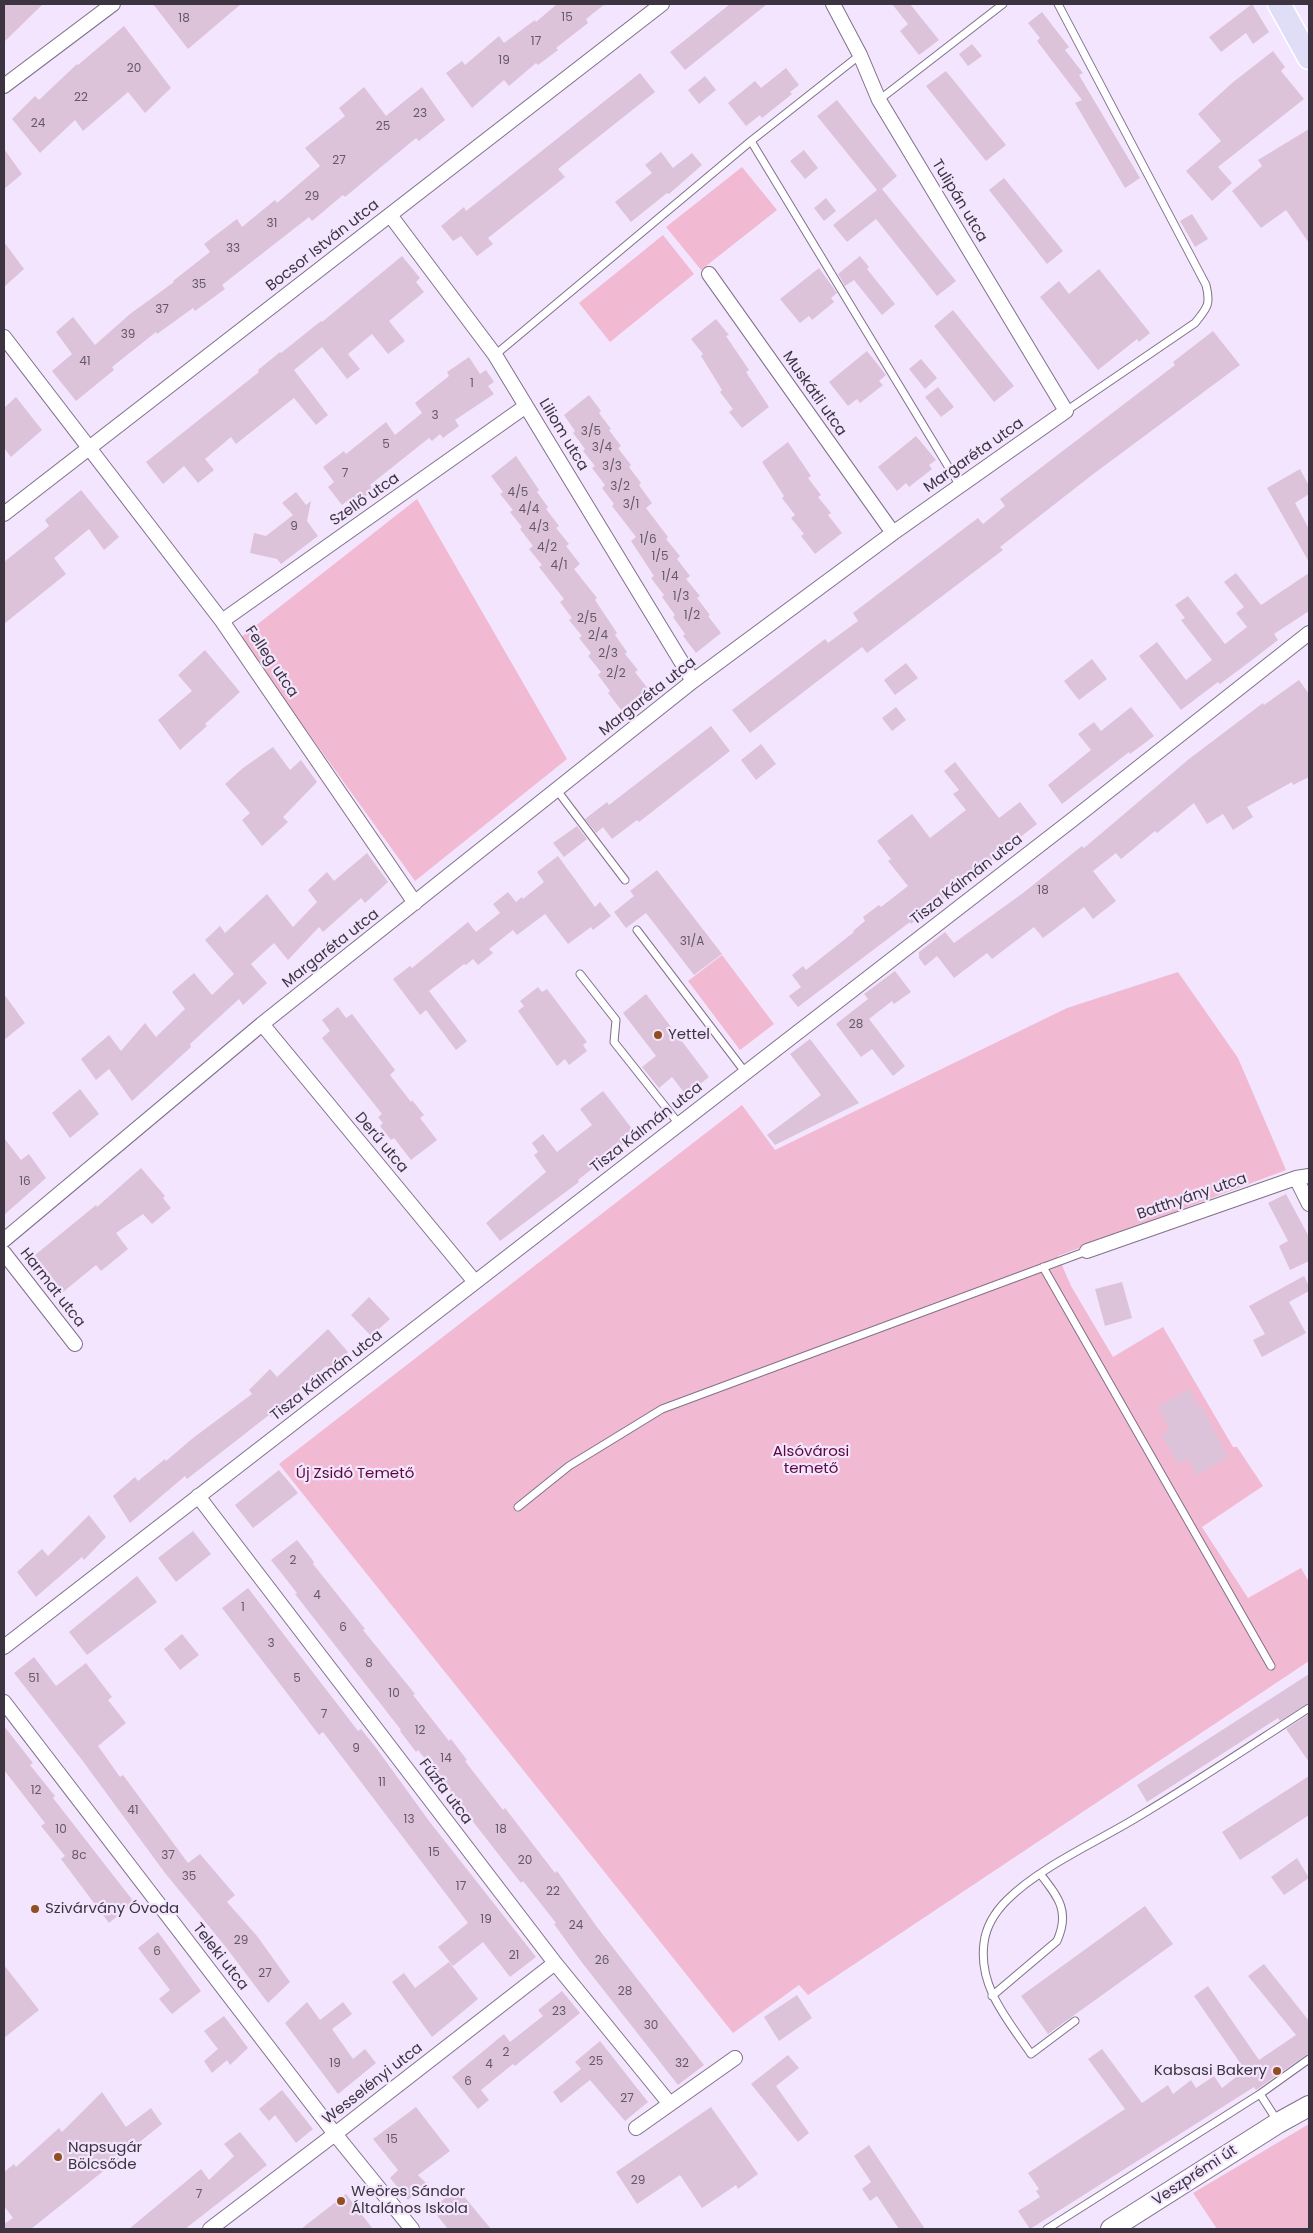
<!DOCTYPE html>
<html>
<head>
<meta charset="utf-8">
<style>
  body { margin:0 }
  #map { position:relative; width:1313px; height:2233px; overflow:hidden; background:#f2e5fd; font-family:Poppins,sans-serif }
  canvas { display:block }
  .frame { position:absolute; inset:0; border:5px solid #3c3541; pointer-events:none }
</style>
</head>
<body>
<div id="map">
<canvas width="1313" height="2233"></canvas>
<div class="frame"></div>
</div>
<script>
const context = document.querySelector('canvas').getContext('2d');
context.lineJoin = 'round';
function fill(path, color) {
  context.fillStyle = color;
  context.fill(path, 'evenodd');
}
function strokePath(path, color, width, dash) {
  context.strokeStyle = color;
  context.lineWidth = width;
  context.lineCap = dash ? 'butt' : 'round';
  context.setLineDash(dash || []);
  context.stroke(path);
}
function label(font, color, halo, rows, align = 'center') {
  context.font = font + ' Poppins,sans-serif';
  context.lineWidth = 4.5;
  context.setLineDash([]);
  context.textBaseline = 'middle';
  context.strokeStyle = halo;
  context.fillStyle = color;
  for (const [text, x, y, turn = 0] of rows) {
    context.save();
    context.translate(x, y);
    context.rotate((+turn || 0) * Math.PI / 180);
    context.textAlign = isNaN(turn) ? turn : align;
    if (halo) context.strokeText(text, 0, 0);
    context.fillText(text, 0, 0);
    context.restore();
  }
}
fill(new Path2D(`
  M742 167 777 210 701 270 666 227Z
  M663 235 694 274 610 342 579 303Z
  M417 499 567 759 415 881 240 638Z
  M722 955 774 1024 740 1050 688 981Z
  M1178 972 1238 1058 1286 1170 1058 1256 1071 1286 1113 1357 1163 1327 1233 1447H1237L1263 1486 1202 1527 1248 1598 1301 1568 1309 1582V1661L808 1995 799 1985 733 2033 279 1464 742 1105 775 1150 1067 1008Z
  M1309 2124V2229H1217L1193 2193Z`), '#f2bad2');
fill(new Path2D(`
  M4 4H43L4 42Z
  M153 4H241L188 49Z
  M557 4H605L586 19 588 23 556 48 558 50 538 65 536 63 509 86 504 80 472 108 446 73 462 61 465 65 499 36 504 43 535 20 536 22Z
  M730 4H767L685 70 670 52Z
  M892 4H910L939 40 919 55 900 31 908 24Z
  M1252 4 1269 32 1253 44 1246 33 1221 52 1209 37Z
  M1042 12 1069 47 1065 50 1083 73 1079 75 1140 178 1125 188 1075 103 1082 100 1037 41 1040 38 1028 23Z
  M124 26 171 88 145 113 128 92 83 131 75 120 40 153 12 119 35 96 39 100 77 64 78 65Z
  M972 44 982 56 968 66 959 54Z
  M1273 51 1285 67 1281 71 1304 99 1218 167 1232 183 1212 201 1186 171 1221 141 1198 114 1232 83Z
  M786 68 799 85 790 92 792 94 762 118 760 115 746 126 728 103 755 81 761 88Z
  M946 71 1006 145 986 161 926 86Z
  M640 73 655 92 558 169 565 177 488 238 493 244 477 256 461 236 453 241 441 226 464 207 466 211Z
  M705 76 716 90 699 104 688 90Z
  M364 87 386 116 422 87 445 120 419 141 416 138 345 197 343 195 312 221 309 217 222 285 225 289 195 311 193 308 157 334 156 332 112 367 114 370 76 401 52 371 72 354 56 332 73 317 95 345 130 314 174 282 173 281 210 252 204 244 237 219 242 227 275 200 277 203 320 166 305 148 345 116 339 108Z
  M837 100 897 176 882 189 956 281 937 296 876 219 847 242 833 225 877 190 817 116Z
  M1309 129V243L1286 210 1261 228 1232 191 1262 166 1258 160Z
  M4 149 22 174 4 189Z
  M804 150 818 168 805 179 790 161Z
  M661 152 673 168 692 153 702 165 669 194 667 193 631 222 615 202 652 173 645 165Z
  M1004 178 1063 251 1047 264 989 190Z
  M826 198 836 211 824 221 814 208Z
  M1192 214 1208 239 1195 247 1180 221Z
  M4 242 24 269 4 287Z
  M402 256 420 278 416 282 424 292 389 321 405 341 388 354 372 334 348 354 360 369 347 379 322 347 294 370 328 415 316 425 294 398 236 444 231 437 205 459 214 470 198 483 184 466 163 484 146 462 259 372 258 370 280 352 281 353 321 321 322 322Z
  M860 256 869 267 867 269 895 304 882 315 854 280 845 286 838 274Z
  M819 268 837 293 831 298 834 302 812 320 809 316 800 323 780 299Z
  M1099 269 1150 333 1139 342 1137 339 1098 370 1040 297 1059 281 1069 294Z
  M953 310 1014 386 994 402 934 326Z
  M716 319 729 335 726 336 749 370 746 372 769 407 742 428 729 412 733 409 720 392 722 390 701 356 703 354 691 339Z
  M1213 331 1240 365 1092 475 1000 547 1003 550 867 653 862 647 750 733 732 710 825 639 828 643 858 621 853 613 970 524 978 518 983 524 1005 506 1000 499 1175 365 1173 362Z
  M867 351 886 375 879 381 883 385 860 403 857 399 848 406 829 382Z
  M469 357 480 374 486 370 494 382 488 386 494 394 455 420 459 426 443 438 440 434 432 441 429 438 370 485 374 490 354 505 350 499 342 505 328 487 334 482 323 467 344 451 346 454 386 422 395 435 422 413 415 403 449 376 447 372Z
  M921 359 937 378 925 389 909 369Z
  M938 387 954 407 941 417 925 397Z
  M589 395 601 411 599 413 611 429 609 430 621 446 618 448 631 465 629 467 641 483 639 485 652 503 646 508 668 537 666 539 680 556 677 559 690 576 686 579 700 596 697 598 710 615 708 616 721 633 696 653 683 636 685 634 673 617 675 615 662 597 664 595 651 578 654 576 631 541 636 537 612 506 614 504 602 488 605 485 592 468 595 466 583 451 585 449 573 433 575 431 564 415Z
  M16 397 42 430 11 457 4 448V408Z
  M916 436 936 460 929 465 932 469 909 487 906 483 897 491 878 467Z
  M788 442 811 476 808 478 821 495 818 497 831 513 828 515 842 533 815 554 801 536 804 534 791 518 795 515 782 498 784 496 762 462Z
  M516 456 539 490 537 492 548 507 546 509 559 526 556 528 569 544 566 546 580 564 574 569 597 598 595 600 617 633 615 635 627 652 625 654 638 670 635 672 649 690 622 711 608 693 610 691 598 675 601 672 588 656 591 653 579 638 582 636 569 620 572 618 560 602 564 599 539 567 542 565 529 549 533 546 520 529 522 527 510 512 513 510 500 494 503 492 491 476Z
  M1300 469 1309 486V494L1295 503 1309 529V562L1267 488Z
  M81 490 119 537 104 550 89 529 54 558 66 574 4 624V562L49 526 45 520Z
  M296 492 306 505 311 501 307 521 318 536 281 564 277 559 250 553 254 533 266 536 293 515 282 503Z
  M1236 573 1261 605 1309 573V611L1274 634 1278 640 1252 660 1220 684 1218 682 1181 710 1139 656 1157 642 1186 680 1212 660 1181 620 1185 618 1175 605 1188 596 1225 644 1247 627 1236 613 1244 607 1224 582Z
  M205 650 240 692 205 724 207 726 180 750 158 720 192 691 178 675Z
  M1092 659 1107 679 1079 700 1064 681Z
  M906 663 918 678 895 695 884 680Z
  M1299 680 1309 694V777L1293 785 1292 782 1247 807 1253 817 1233 830 1223 814 1207 824 1194 803 1157 833 1155 831 1121 859 1116 853 1093 871 1116 901 1093 919 1084 907 1043 938 1034 927 992 959 987 953 954 978 937 956 925 966 919 958V952L945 932 954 943 1023 893 1082 846 1084 848 1189 759 1263 703 1264 705Z
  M896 707 906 720 892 731 882 718Z
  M1131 707 1154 736 1130 754 1129 752 1062 804 1048 785 1091 750 1078 734 1094 722 1101 731Z
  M711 726 730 751 639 822 637 820 612 839 603 827 596 833 585 819 607 802 609 805Z
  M761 744 776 764 756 780 741 760Z
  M273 747 290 770 301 760 317 782 283 817 288 822 262 846 242 820 250 813 225 784 243 768Z
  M955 762 999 818 1020 802 1037 824 911 924 910 922 798 1007 789 996 801 987 792 975 803 966 806 970 854 932 853 931 865 921 863 917 879 905 881 907 908 886 888 861 891 859 877 841 912 814 930 838 966 810 953 794 959 790 944 771Z
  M577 826 587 839 564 857 553 843Z
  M367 853 388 882 365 903 361 898 323 932 319 927 288 960 274 943 251 964 267 983 243 1005 239 999 190 1044 191 1047 132 1101 109 1069 96 1080 81 1059 109 1035 121 1051 145 1023 156 1037 185 1009 172 992 194 973 212 995 234 974 205 940 220 926 225 933 267 894 293 927 317 902 308 890 327 872 334 881Z
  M558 856 595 907 600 902 611 916 593 930 591 927 568 944 545 914 517 935 513 930 489 949 493 953 478 965 473 959 466 965 464 964 429 991 467 1041 456 1050 426 1010 420 1015 393 979 410 966 412 968 468 922 476 932 500 913 493 904 508 892 516 902 522 897 523 899 544 882 537 872Z
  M657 870 722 954 694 975 646 913 626 928 614 912 634 896 630 891Z
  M895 971 911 992 894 1004 892 1001 869 1019 905 1066 893 1076 872 1049 861 1057 836 1024 868 999 864 994Z
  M538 987 542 992 547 989 587 1042 583 1045 587 1051 569 1065 565 1059 557 1066 518 1011 524 1006 520 1001Z
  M4 994 25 1023 4 1040Z
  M646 994 709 1077 686 1095 672 1077 659 1088 642 1067 656 1056 623 1013Z
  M338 1007 346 1018 352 1014 395 1070 390 1075 411 1102 412 1100 424 1115 420 1118 437 1140 411 1160 394 1138 391 1140 380 1126 383 1123 378 1117 382 1114 322 1038 330 1031 322 1020Z
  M810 1039 859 1103 775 1145 767 1135 821 1095 790 1054Z
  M80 1089 99 1114 70 1138 52 1113Z
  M603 1091 636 1134 578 1180 579 1182 500 1241 486 1223 546 1172 534 1155 538 1152 532 1143 543 1134 557 1152 592 1125 580 1109Z
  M4 1138 21 1160 29 1154 46 1178 4 1215Z
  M141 1168 165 1196 163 1198 171 1208 152 1224 143 1214 116 1233 128 1249 101 1271 96 1265 63 1292 35 1255 96 1205 97 1207Z
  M1286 1194 1309 1237V1261L1290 1270 1279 1246 1288 1241 1268 1203Z
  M1304 1276 1309 1286V1291L1289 1302 1306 1333 1262 1357 1253 1340 1265 1334 1249 1306Z
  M1122 1282 1132 1318 1105 1326 1095 1289Z
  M369 1297 390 1319 371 1336 351 1315Z
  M328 1329 348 1352 330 1371 326 1366 271 1417 269 1415 187 1479 185 1476 130 1523 113 1496 135 1477 138 1481 165 1459 166 1461 193 1438 252 1394 249 1390 270 1369 277 1377Z
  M1189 1389 1200 1408 1202 1407 1228 1457 1197 1475 1187 1459 1178 1464 1161 1434 1170 1429 1158 1407Z
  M279 1470 298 1493 253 1528 235 1505Z
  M89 1515 106 1537 84 1560 82 1557 36 1597 17 1572 42 1549 48 1556Z
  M193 1531 211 1554 176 1582 158 1558Z
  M297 1540 314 1562 313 1564 365 1629 363 1630 415 1694 413 1695 449 1741 451 1739 467 1760 465 1761 503 1810 505 1808 555 1873 557 1871 597 1927 704 2065 678 2085 580 1960 554 1924 556 1923 523 1881 521 1883 467 1814 465 1815 449 1795 452 1793 418 1750 416 1752 400 1731 401 1730 295 1594 297 1593 271 1560Z
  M137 1576 157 1602 87 1655 69 1632Z
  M248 1588 358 1731 361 1729 377 1749 429 1821 536 1957 510 1977 483 1942 453 1966 438 1947 468 1923 323 1732 319 1735 222 1608Z
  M182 1634 199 1655 180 1670 164 1649Z
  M34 1657 56 1686 86 1663 112 1697 108 1700 126 1723 98 1746 120 1777 123 1775 188 1863 200 1854 235 1895 227 1902 257 1936 290 1982 268 2003 225 1946 165 1873 82 1760 14 1673Z
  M1309 1674V1703L1280 1721 1278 1718 1147 1802 1137 1785Z
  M1309 1714V1762L1286 1729Z
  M4 1726 33 1763 30 1765 55 1796 53 1798 134 1902 109 1923 61 1859 65 1856 41 1826 45 1823 4 1770Z
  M1309 1776V1815L1240 1860 1222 1832Z
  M1297 1858 1309 1878 1284 1895 1271 1877Z
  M1145 1906 1173 1944 1048 2034 1021 1996Z
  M158 1932 201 1991 172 2014 159 1999 170 1990 138 1948Z
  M449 1962 478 1999 432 2037 392 1982 404 1973 415 1988Z
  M1264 1964 1309 2021V2053L1256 2090 1254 2087 1030 2229 1018 2211 1040 2197 1036 2191 1039 2189 1028 2173 1125 2109 1088 2059 1102 2049 1142 2103 1168 2085 1173 2094 1191 2080 1196 2088 1214 2076 1222 2088 1245 2070 1194 1996 1208 1986 1259 2060 1296 2035 1248 1976Z
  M4 1965 39 2010 4 2038Z
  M562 1991 580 2013 515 2066 513 2064 481 2090 489 2100 478 2109 452 2077 504 2034 510 2042 543 2016 538 2010Z
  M797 1995 812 2018 779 2041 764 2017Z
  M307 2002 320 2020 343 2002 352 2014 332 2029 353 2059 365 2049 376 2063 338 2094 285 2023Z
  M224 2016 248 2048 230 2065 227 2060 212 2073 204 2061 218 2049 204 2031Z
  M600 2041 648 2102 625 2121 590 2080 561 2103 553 2092 581 2069 575 2062Z
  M788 2055 799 2068 776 2086 809 2133 798 2142 751 2084Z
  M282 2090 313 2129 296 2143 275 2115 269 2121 259 2109Z
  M102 2092 126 2127 151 2108 162 2124 31 2229H4V2224L13 2218 4 2206V2172L14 2164 16 2167 59 2128 62 2132Z
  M416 2107 450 2151 418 2175 426 2183 408 2200 390 2178 398 2170 373 2139Z
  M711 2107 758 2174 738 2189 736 2185 702 2208 680 2175 637 2204 616 2172Z
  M240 2132 267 2165 185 2229H129L201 2169 209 2180 234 2156 224 2144Z
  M869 2145 925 2229H899L877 2196 870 2201 862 2189 871 2182 854 2156Z
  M457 2188 476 2211 491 2229H448L432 2209Z
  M346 2194 373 2229H301Z`), '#ddc3da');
const lane = new Path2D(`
  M1058 4 1206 285C1211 305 1207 308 1195 323L1066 411
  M879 100 1003 4
  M751 141 960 486
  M495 355 751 141 860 55
  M556 789 625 880
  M637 930 745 1072
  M580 974 616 1020 614 1042 679 1124
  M1043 1267 1271 1666
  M518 1507 569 1466 662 1409 1087 1251
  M992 1996 1057 1941C1070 1912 1059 1898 1041 1875
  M1075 2021 1031 2054C1008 2020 978 1987 984 1943 986 1926 995 1912 1007 1900 1041 1866 1099 1841 1141 1815 1198 1781 1253 1744 1309 1708
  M1260 2094 1278 2122
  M1047 2229 1260 2094 1309 2059`);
const street = new Path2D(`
  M4 86 113 4
  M390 215 495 355 693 681
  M709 274 893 533
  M4 337 222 621 415 903
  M4 514 662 4
  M222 621 526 406
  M262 1024 475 1282
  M1296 1178 1309 1204
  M4 1240 262 1024 693 681 893 533 1066 411 879 100 860 55 833 4
  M1087 1251 1296 1178 1309 1176
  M4 1253 75 1344
  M198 1496 555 1963 670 2104
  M4 1647 1072 820 1309 633
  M4 1702 335 2134 412 2229
  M636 2128 735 2058
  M210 2229 335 2134 555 1963`);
const secondary = new Path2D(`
  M1111 2229 1278 2123 1309 2106`);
const primary = new Path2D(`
  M1279 4 1309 58`);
strokePath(lane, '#80718b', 9);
strokePath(street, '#80718b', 16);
strokePath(secondary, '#80718b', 22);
strokePath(primary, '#fff', 25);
strokePath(lane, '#fff', 7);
strokePath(street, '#fff', 14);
strokePath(secondary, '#fff', 20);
strokePath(primary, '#e0ddf7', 22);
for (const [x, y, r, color] of [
  [658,1035,5,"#914e1f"],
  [35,1909,5,"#914e1f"],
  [1277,2071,5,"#914e1f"],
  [58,2157,5,"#914e1f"],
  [341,2201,5,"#914e1f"]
]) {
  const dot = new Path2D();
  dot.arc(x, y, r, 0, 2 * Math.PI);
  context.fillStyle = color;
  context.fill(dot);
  strokePath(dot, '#f2e5fd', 2);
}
label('12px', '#645867', null, [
  ["15",567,18],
  ["18",184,19],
  ["17",536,42],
  ["19",504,61],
  ["20",134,69],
  ["22",81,98],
  ["23",420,114],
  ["24",38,124],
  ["25",383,127],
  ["27",339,161],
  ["29",312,197],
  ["31",272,224],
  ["33",233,249],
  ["35",199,285],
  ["37",162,310],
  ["39",128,335],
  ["41",85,362],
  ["1",472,384],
  ["3",435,416],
  ["3/5",591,432],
  ["5",386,445],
  ["3/4",602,448],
  ["3/3",612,467],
  ["7",345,474],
  ["3/2",620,487],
  ["4/5",518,493],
  ["3/1",631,505],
  ["4/4",529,510],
  ["9",294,527],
  ["4/3",539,528],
  ["1/6",648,540],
  ["4/2",547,548],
  ["1/5",660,557],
  ["4/1",559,566],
  ["1/4",670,577],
  ["1/3",681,597],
  ["1/2",692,616],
  ["2/5",587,619],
  ["2/4",598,636],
  ["2/3",608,654],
  ["2/2",616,674],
  ["18",1043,891],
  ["31/A",692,942],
  ["28",856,1025],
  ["16",25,1182],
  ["2",293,1561],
  ["4",317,1596],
  ["1",243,1608],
  ["6",343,1628],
  ["3",271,1644],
  ["8",369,1664],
  ["51",34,1679],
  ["5",297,1679],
  ["10",394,1694],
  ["7",324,1715],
  ["12",420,1731],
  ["9",356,1749],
  ["14",446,1759],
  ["11",382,1783],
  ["12",36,1791],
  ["41",133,1811],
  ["13",409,1820],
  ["10",61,1830],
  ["18",501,1830],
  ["15",434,1853],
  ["8c",79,1856],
  ["37",168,1856],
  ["20",525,1861],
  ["35",189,1877],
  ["17",461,1887],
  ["22",553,1892],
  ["19",486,1920],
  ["24",576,1926],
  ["29",241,1941],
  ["6",157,1952],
  ["21",514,1956],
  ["26",602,1961],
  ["27",265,1974],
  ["28",625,1992],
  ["23",559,2012],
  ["30",651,2026],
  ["2",506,2053],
  ["25",596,2062],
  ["19",335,2064],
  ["32",682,2064],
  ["4",489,2065],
  ["6",468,2082],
  ["27",627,2099],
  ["15",392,2140],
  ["29",638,2181],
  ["7",199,2195]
]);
label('15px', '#3c3541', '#f2e5fd', [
  ["Tulipán utca",959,201,59],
  ["Bocsor István utca",323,246,-38],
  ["Muskátli utca",814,394,55],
  ["Liliom utca",563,435,59],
  ["Margaréta utca",974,456,-35],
  ["Szellő utca",365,500,-35],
  ["Felleg utca",271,662,56],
  ["Margaréta utca",648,697,-38],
  ["Tisza Kálmán utca",967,880,-38],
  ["Margaréta utca",331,949,-38],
  ["Tisza Kálmán utca",647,1128,-38],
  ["Derű utca",381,1143,50],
  ["Batthyány utca",1192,1197,-19],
  ["Harmat utca",52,1288,52],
  ["Tisza Kálmán utca",327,1376,-38],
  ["Fűzfa utca",445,1792,53],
  ["Teleki utca",220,1957,52],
  ["Wesselényi utca",373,2084,-38],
  ["Veszprémi út",1195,2176,-33]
]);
label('15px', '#3c3541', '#f2e5fd', [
  ["Yettel",668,1035],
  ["Szivárvány Óvoda",45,1909],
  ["Kabsasi Bakery",1267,2071,"right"],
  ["Napsugár",68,2148],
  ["Bölcsőde",68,2165],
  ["Weöres Sándor",351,2192],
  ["Általános Iskola",351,2209]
], 'left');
label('15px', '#5e073c', '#f2e5fd', [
  ["Alsóvárosi",811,1452],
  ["temető",811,1469],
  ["Új Zsidó Temető",355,1474]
]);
</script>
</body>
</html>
